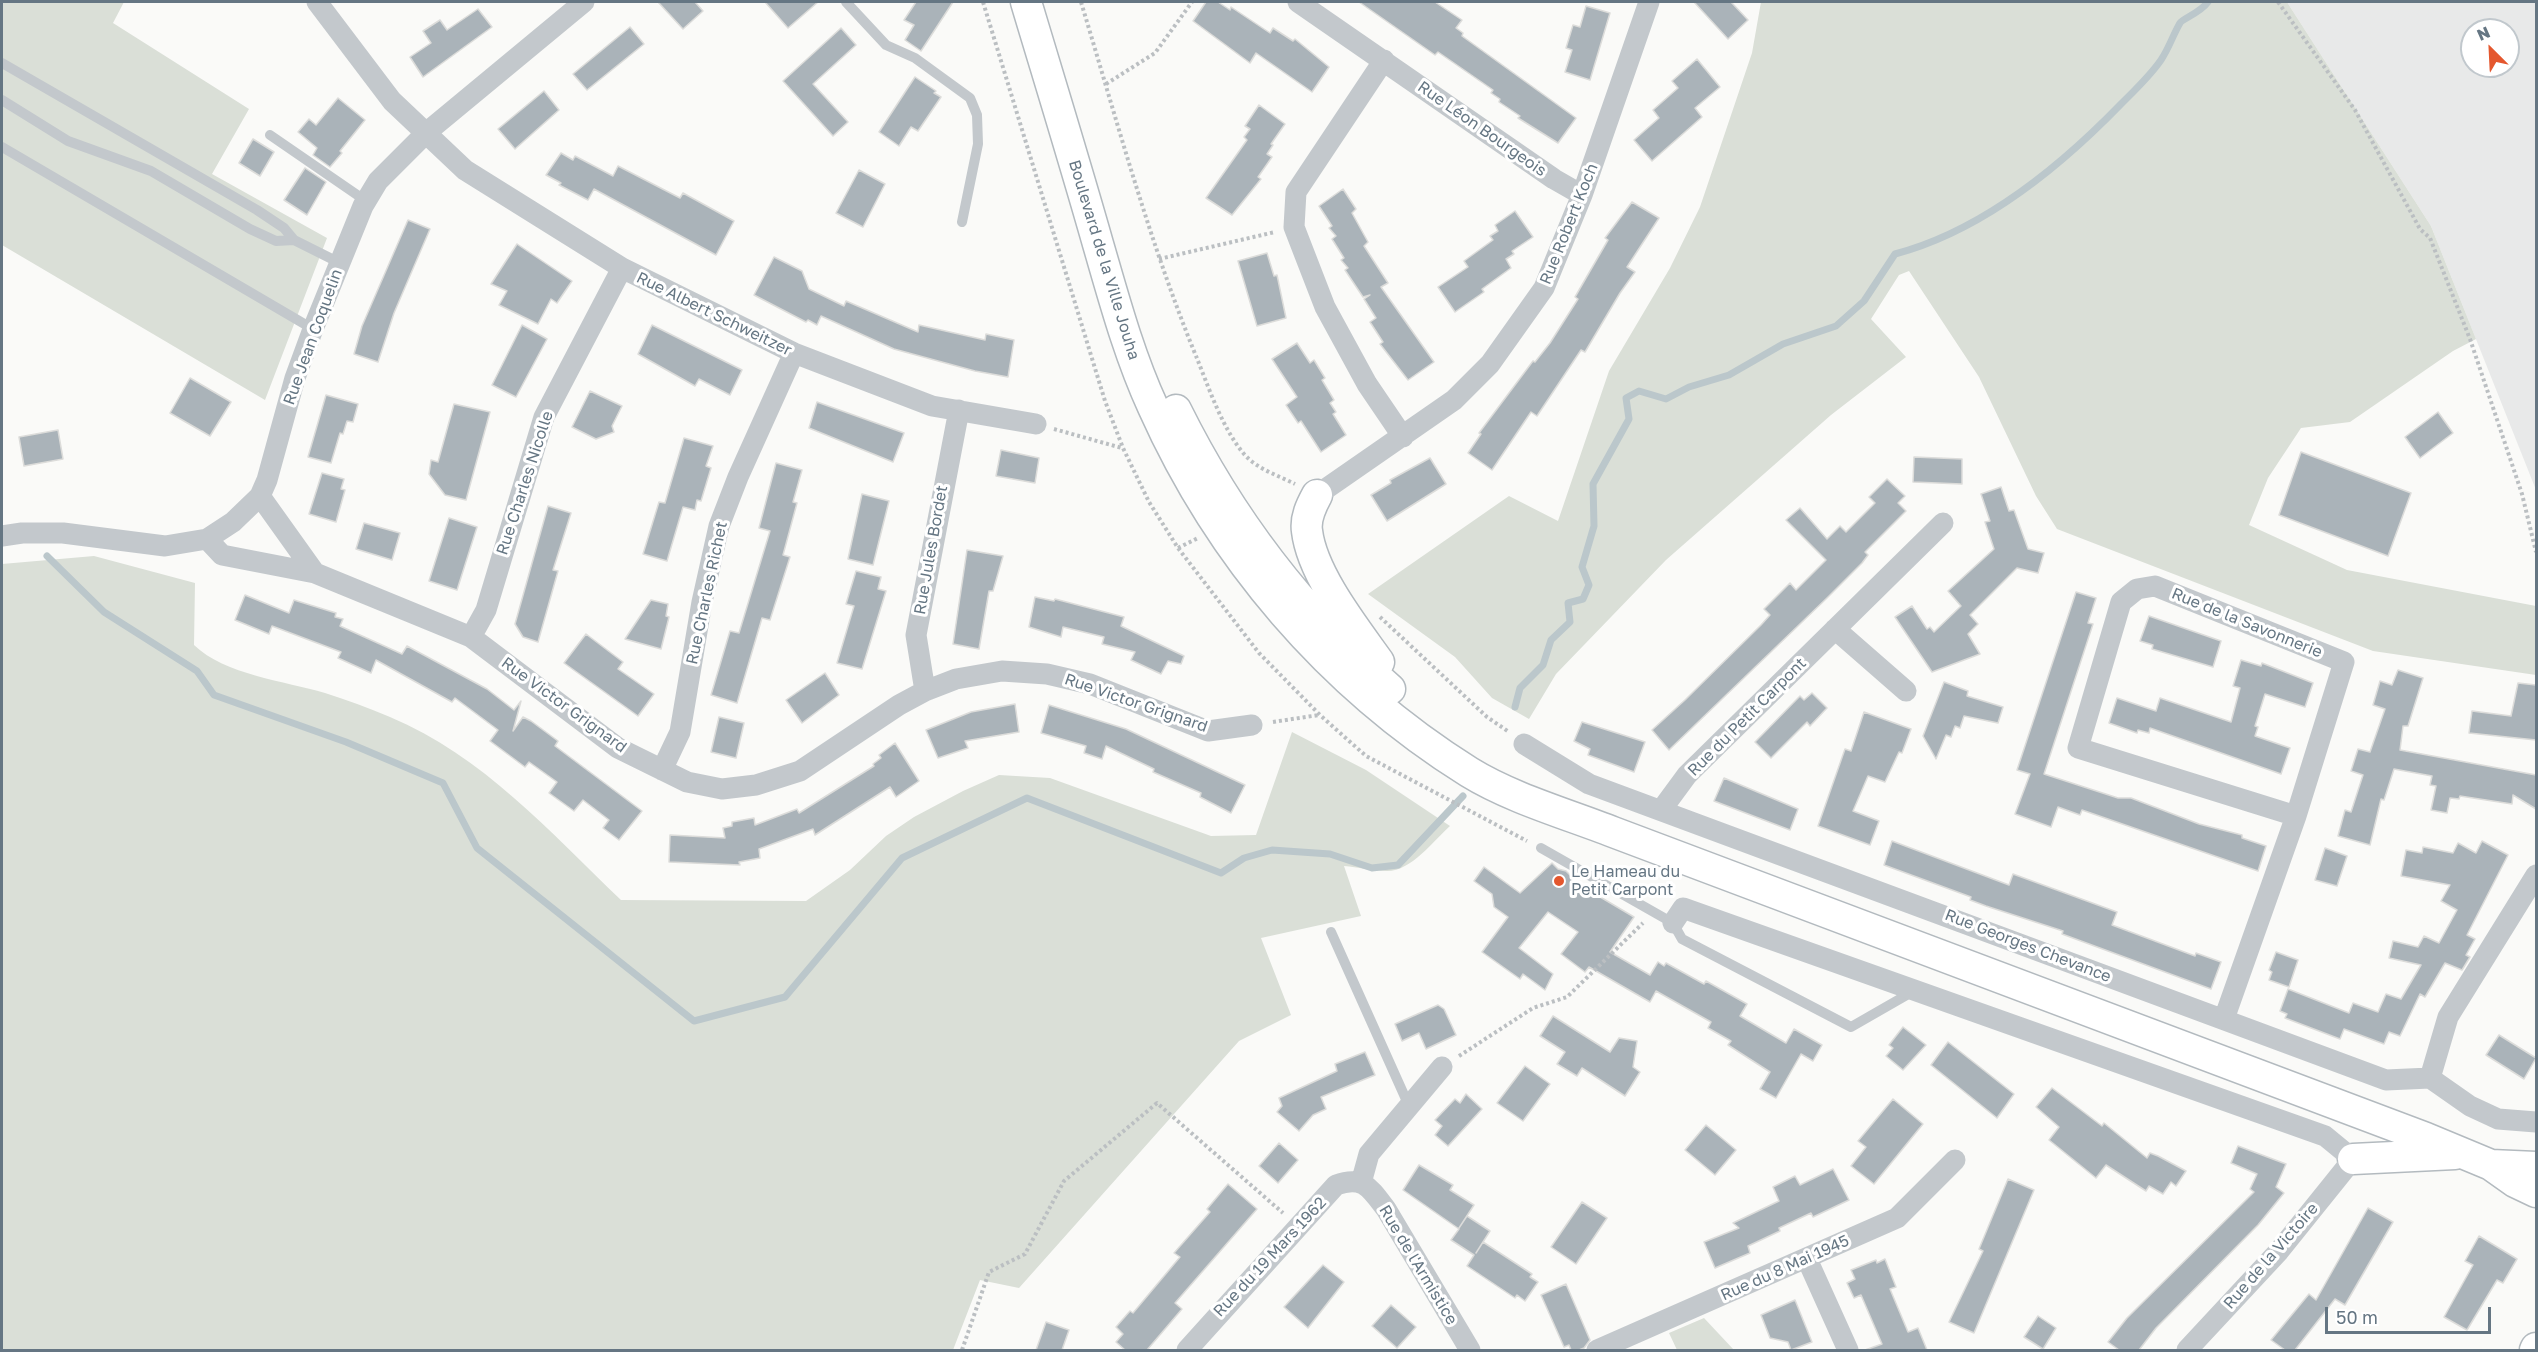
<!DOCTYPE html>
<html>
<head>
<meta charset="utf-8">
<style>
  body { margin:0 }
  #map { position:relative; width:2538px; height:1352px; overflow:hidden; background:#fafaf8; font-family:"Golos Text",sans-serif }
  canvas { display:block }
  .frame { position:absolute; inset:0; border:3px solid #657683; pointer-events:none }
  .north { position:absolute; left:2460px; top:18px; width:60px; height:60px; box-sizing:border-box; background:#fff; border:2px solid #c1c8cd; border-radius:50%; rotate:336deg; font-size:16px; font-weight:700; line-height:24px; text-align:center; color:#657683 }
  .north::after { content:''; display:block; margin:auto; width:21px; height:27px; background:#e4572e; clip-path:polygon(50% 0,100% 100%,50% 72%,0 100%) }
  .scale { position:absolute; left:2325px; top:1307px; width:166px; height:27px; box-sizing:border-box; border:3px solid #657683; border-top:0; padding-left:8px; font-size:18px; line-height:21px; white-space:nowrap; color:#657683; -webkit-text-stroke:4px #fff; paint-order:stroke }
</style>
</head>
<body>
<div id="map">
<canvas width="2538" height="1352"></canvas>
<div class="frame"></div>
<div class="north">N</div>
<div class="scale">50 m</div>
</div>
<script>
const context = document.querySelector('canvas').getContext('2d');
context.lineJoin = 'round';
function fill(path, color) {
  context.fillStyle = color;
  context.fill(path, 'evenodd');
}
function strokePath(path, color, width, dash) {
  context.strokeStyle = color;
  context.lineWidth = width;
  context.lineCap = dash ? 'butt' : 'round';
  context.setLineDash(dash || []);
  context.stroke(path);
}
function label(font, color, halo, rows, align = 'center') {
  context.font = font + ' "Golos Text",sans-serif';
  context.lineWidth = 6;
  context.setLineDash([]);
  context.textBaseline = 'middle';
  context.strokeStyle = halo;
  context.fillStyle = color;
  for (const [text, x, y, turn = 0] of rows) {
    context.save();
    context.translate(x, y);
    context.rotate((+turn || 0) * Math.PI / 180);
    context.textAlign = isNaN(turn) ? turn : align;
    if (halo) context.strokeText(text, 0, 0);
    context.fillText(text, 0, 0);
    context.restore();
  }
}
fill(new Path2D(`
  M2287 2H2536V490L2431 226ZM2472 30H2508V66H2472Z`), '#e8e9e9');
fill(new Path2D(`
  M2 2H124L113 23 249 109 212 174 327 238 265 400 2 245Z
  M1761 2H2287L2431 226 2476 339 2453 351 2350 422 2301 428 2268 478 2249 525 2347 570 2536 606V675L2373 651 2057 529 2036 496 1979 377 1909 271 1899 275 1871 319 1906 357 1831 415 1666 560 1556 674 1529 719 1492 698 1455 657 1368 594 1509 496 1558 521 1609 371 1670 268 1700 207 1752 53Z
  M94 556 195 583 194 645C225 675 285 681 325 693 347 700 369 708 390 717 483 756 550 832 621 900L806 901 850 870 886 836 914 817 963 791 999 775 1050 778 1211 836 1256 835 1292 732 1366 770 1450 826C1433 841 1411 872 1386 871 1372 871 1358 867 1344 866L1361 916 1261 938 1291 1015 1239 1041 1019 1288 980 1280 953 1350H2V564Z
  M1704 1318 1734 1350H1677L1669 1333Z`), '#dadfd7');
strokePath(new Path2D(`
  M47 556 104 612 197 671 214 695 346 742 443 783 477 848 694 1021 785 997 902 858 1027 798 1221 873 1244 858 1272 850 1330 854 1372 868 1398 865 1463 796
  M1515 707 1520 688 1543 665 1551 640 1570 622 1568 603 1583 599 1589 585 1582 567 1594 526 1593 484 1629 419 1626 398 1639 391 1666 399 1689 387 1729 375 1783 344 1836 326 1864 301 1895 254C1982 231 2059 168 2121 104 2135 90 2150 76 2161 60 2169 48 2173 35 2180 23 2182 19 2200 13 2208 2`), '#bbc7cb', 7);
const building = new Path2D(`
  M658 2H695L703 11 683 29Z
  M765 2H818L788 28Z
  M916 2H953L921 51 905 40 914 25 904 20Z
  M1206 2H1218L1230 10 1231 7 1270 33 1273 28 1293 41 1295 39 1329 67 1312 92 1256 53 1250 63 1193 21Z
  M1359 2H1435L1462 20 1456 28 1463 33 1462 36 1576 118 1558 143 1518 118 1520 116 1499 102 1500 99 1491 93 1493 90 1438 52 1435 55Z
  M1694 2H1731L1748 20 1728 39Z
  M1586 6 1610 13 1590 80 1565 72 1572 50 1566 48 1573 25 1580 27Z
  M478 9 492 27 423 77 410 57 431 43 423 31 440 20 447 30Z
  M630 27 644 44 587 90 573 74Z
  M841 28 856 45 813 84 848 122 833 136 783 81Z
  M1697 59 1720 87 1695 108 1702 117 1652 161 1634 140 1659 118 1653 110 1678 88 1672 81Z
  M915 77 936 91 934 93 941 97 918 131 911 127 899 146 879 132Z
  M544 91 559 110 515 149 498 129Z
  M338 98 365 120 340 151 342 153 330 167 313 155 317 148 298 132 309 119 316 125Z
  M1259 105 1285 124 1271 144 1273 145 1267 154 1272 157 1258 177 1261 179 1232 215 1206 198 1247 140 1244 137 1250 129 1245 126Z
  M253 139 274 152 260 176 239 163Z
  M561 153 573 160 575 156 613 176 618 166 680 198 683 193 734 221 716 255 594 189 588 200 559 185 561 183 546 175Z
  M305 168 326 182 307 215 284 200Z
  M859 170 885 184 863 227 836 213Z
  M1343 189 1356 209 1352 213 1368 242 1364 246 1388 283 1381 287 1434 362 1408 380 1380 344 1383 342 1370 322 1376 318 1364 299 1370 295 1363 297 1345 270 1348 268 1341 260 1344 258 1332 239 1336 236 1329 228 1332 226 1319 206Z
  M1632 202 1659 218 1627 267 1635 272 1620 293 1585 352 1581 350 1537 416 1531 412 1492 470 1468 453 1481 434 1479 433 1533 361 1535 362 1550 343 1578 299 1575 297 1608 240 1605 238Z
  M1515 211 1533 237 1512 251 1514 254 1506 259 1511 268 1482 289 1484 292 1455 312 1438 287 1468 267 1464 261 1493 240 1490 236 1498 231 1495 225Z
  M408 220 430 229 394 313 378 362 354 354 362 326Z
  M517 244 572 281 557 303 551 299 538 324 499 305 507 291 491 284Z
  M1267 253 1274 276 1277 275 1286 318 1257 326 1238 261Z
  M774 257 802 271 809 289 844 306 846 301 918 332 919 325 985 340 986 334 1014 340 1008 377 975 371 894 349 821 316 817 325 808 320 806 322 754 295Z
  M522 325 547 339 516 397 492 385Z
  M652 325 742 370 730 395 699 379 695 386 638 354Z
  M1297 343 1310 363 1314 360 1325 378 1322 380 1334 400 1330 403 1336 412 1333 414 1346 435 1321 452 1301 421 1298 423 1286 405 1297 397 1272 359Z
  M190 378 231 402 210 436 170 413Z
  M590 391 622 406 612 426 614 432 596 439 572 427Z
  M326 395 358 404 353 422 347 421 343 434 340 433 331 463 308 457Z
  M817 402 904 433 893 462 809 428Z
  M454 404 490 412 466 500 445 495 429 474 431 460 438 462Z
  M2438 412 2453 433 2420 458 2405 437Z
  M58 430 63 459 24 466 19 437Z
  M684 438 713 446 706 466 711 468 701 501 697 500 695 510 683 507 667 561 643 554 659 502 665 503Z
  M1001 450 1039 458 1035 483 996 476Z
  M2301 452 2411 493 2388 556 2279 515Z
  M1914 457 1962 459V484L1913 482Z
  M1430 458 1446 484 1387 521 1371 495 1391 483 1390 480Z
  M776 463 802 470 793 502 797 503 783 555 790 557 770 620 762 618 737 703 711 695 730 631 739 633 770 531 759 528Z
  M322 473 344 479 341 489 345 490 336 522 309 514Z
  M1887 479 1905 496 1898 503 1906 511 1865 552 1868 555 1862 563 1828 597 1669 750 1652 730 1685 700 1761 625 1770 615 1764 609 1790 583 1796 590 1826 560 1786 520 1800 508 1827 539 1840 526 1846 532 1875 503 1869 497Z
  M2001 487 2009 511 2014 510 2028 549 2044 553 2038 573 2017 568 1970 615 1978 624 1968 634 1980 654 1932 672 1895 617 1912 606 1927 629 1930 627 1934 632 1961 606 1948 591 1994 549 1985 522 1990 521 1981 494Z
  M862 494 889 501 873 565 848 559Z
  M548 506 571 513 553 570 558 571 538 642 523 637 515 624Z
  M449 518 477 527 457 590 429 581Z
  M364 523 400 533 392 560 356 549Z
  M967 550 1003 556 993 591H989L979 649 953 644Z
  M856 571 881 577 878 589 886 591 862 669 837 663 854 606 846 604Z
  M2076 592 2096 598 2088 623 2093 624 2044 774 2118 798H2131L2199 824 2242 835V838L2266 846 2258 871 2082 810 2080 815 2058 807 2051 827 2015 814 2030 774 2017 770Z
  M245 595 289 613 294 600 336 613 335 617 343 619 340 626 402 654 407 646 487 689 514 710 521 701 513 731 523 717 531 721 558 741 555 746 642 811 619 840 603 828 609 820 583 800 574 811 549 793 557 782 529 762 525 767 490 741 498 730 455 698 452 702 376 660 371 673 338 658 341 652 272 626 269 634 235 620Z
  M1035 597 1054 601 1055 599 1124 617 1121 626 1184 656 1181 664 1168 661 1161 674 1131 660 1135 652 1102 644 1104 637 1063 627 1061 637 1029 627Z
  M651 600 668 604 666 616 669 617 661 649 625 639Z
  M2149 616 2221 641 2213 667 2152 649 2153 645 2140 641Z
  M586 634 623 662 618 669 654 694 638 716 564 663Z
  M2241 660 2261 666 2262 663 2313 683 2305 707 2265 694 2255 726 2258 727 2255 736 2290 748 2281 774 2150 728 2149 733 2138 730 2137 733 2109 723 2117 698 2156 711 2160 698 2231 722 2240 688 2233 686Z
  M2398 670 2423 678 2408 726H2403L2400 750 2536 775V809L2513 795 2512 804 2460 796 2459 799 2450 798 2447 813 2431 810 2436 786 2430 785 2432 776 2394 769 2384 800 2381 799 2370 845 2338 836 2345 810 2351 812 2363 775 2351 771 2358 749 2370 752 2385 709 2373 705 2380 681 2392 685Z
  M825 673 839 695 802 723 786 700Z
  M1944 682 1968 691 1967 696 2003 707 1998 723 1964 716 1960 728 1955 726 1951 737 1946 735 1936 759 1923 736Z
  M2518 683 2536 685V740L2469 733 2472 711 2511 716Z
  M1812 693 1827 708 1810 726 1807 722 1771 758 1755 742 1800 696 1804 700Z
  M1015 704 1019 732 965 741 968 748 938 758 926 730 971 712Z
  M1049 705 1126 729 1245 785 1231 813 1200 797 1201 793 1153 772 1154 769 1106 746 1102 759 1084 753 1086 746 1041 733Z
  M1864 712 1911 729 1902 753 1899 752 1885 782 1868 776 1853 811 1879 821 1870 845 1818 826 1845 749 1851 751Z
  M719 717 744 723 736 758 711 752Z
  M1582 722 1645 742 1634 772 1588 755 1590 749 1574 741Z
  M895 743 919 781 896 797 890 787 815 835 813 829 759 849 760 858 739 862 740 865 669 862 670 835 725 838 723 828 732 826V822L754 818 755 825 797 809 799 813 874 766 873 764 881 758 879 755Z
  M1724 778 1798 809 1790 830 1714 801Z
  M1892 841 2009 885 2013 874 2117 912 2112 925 2195 956 2196 953 2221 962 2211 989 2062 934 2063 931 1986 906 1970 900 1971 897 1884 865Z
  M2482 841 2508 855 2467 935 2475 939 2466 955 2470 957 2462 970 2445 963 2425 997 2420 994 2400 1036 2389 1032 2384 1044 2344 1029 2340 1039 2285 1018 2287 1014 2280 1011 2288 989 2349 1013 2353 1003 2378 1012 2386 994 2401 999 2421 965 2389 958 2393 941 2418 947 2424 936 2439 943 2457 910 2441 901 2450 885 2401 876 2406 850 2422 853 2423 847 2453 853 2458 843 2476 853Z
  M2325 848 2347 856 2337 886 2315 880Z
  M1552 863 1558 869 1566 871 1580 885 1634 917 1610 952 1650 975 1658 962 1664 966 1666 963 1704 984 1706 981 1747 1004 1740 1016 1786 1043 1794 1029 1822 1045 1813 1061 1801 1054 1776 1098 1760 1089 1770 1072 1728 1045 1731 1041 1708 1028 1711 1022 1656 991 1650 1002 1589 967 1585 972 1561 954 1578 932 1548 912 1519 948 1553 974 1545 990 1523 974 1520 979 1482 952 1508 917 1494 907 1492 894 1474 881 1484 867 1520 893Z
  M2276 952 2298 960 2289 987 2269 980 2272 972 2269 970Z
  M1438 1005 1444 1009 1456 1035 1426 1049 1419 1033 1402 1041 1395 1024Z
  M1553 1016 1610 1052 1619 1038 1637 1041 1633 1067 1640 1072 1625 1096 1582 1068 1577 1076 1557 1064 1565 1052 1540 1036Z
  M1903 1027 1926 1045 1903 1070 1886 1056 1893 1048 1889 1045Z
  M2499 1035 2536 1058 2524 1079 2486 1055Z
  M1948 1042 2014 1094 1997 1118 1931 1065Z
  M1365 1052 1375 1075 1321 1097 1326 1109 1313 1115 1299 1131 1277 1112 1282 1106 1279 1098 1337 1071 1335 1064Z
  M1525 1066 1550 1084 1523 1121 1497 1103Z
  M2052 1088 2102 1126 2104 1123 2147 1158 2150 1153 2158 1156 2186 1171 2176 1186 2171 1182 2163 1194 2149 1186 2146 1191 2106 1165 2096 1178 2049 1140 2059 1127 2036 1107Z
  M1466 1094 1482 1109 1448 1146 1435 1135 1442 1126 1435 1120 1455 1099 1460 1103Z
  M1893 1099 1923 1124 1874 1184 1851 1166 1866 1147 1858 1141Z
  M1706 1125 1736 1150 1715 1175 1685 1150Z
  M1279 1143 1298 1160 1278 1183 1259 1166Z
  M2238 1146 2286 1164 2276 1187 2284 1193 2258 1225 2156 1328 2139 1350H2119L2108 1342 2127 1318 2254 1192 2250 1189 2257 1174 2231 1163Z
  M1419 1165 1453 1185 1450 1190 1474 1205 1459 1228 1467 1216 1490 1231 1476 1253 1483 1242 1532 1274 1530 1277 1538 1282 1525 1301 1517 1295 1515 1298 1467 1266 1474 1255 1451 1240 1459 1229 1403 1190Z
  M1833 1169 1849 1200 1813 1217 1811 1213 1779 1228 1780 1231 1748 1246 1750 1253 1715 1268 1704 1242 1739 1228 1733 1223 1779 1201 1773 1187 1795 1176 1800 1185Z
  M2008 1179 2034 1190 1974 1333 1949 1322 1983 1251 1979 1249Z
  M1228 1184 1257 1209 1175 1303 1182 1309 1147 1350H1125L1116 1342 1123 1334 1116 1327 1130 1311 1133 1313 1180 1257 1174 1253 1210 1212 1207 1209Z
  M1582 1202 1607 1218 1576 1264 1551 1247Z
  M2368 1208 2393 1222 2345 1305 2335 1299 2295 1350H2285L2271 1340 2309 1294 2316 1300Z
  M2479 1236 2517 1259 2503 1283 2497 1280 2467 1330 2444 1317 2473 1265 2465 1261Z
  M1885 1259 1896 1287 1890 1289 1908 1332 1918 1328 1927 1350H1865L1882 1344 1861 1295 1854 1298 1847 1283 1855 1279 1851 1270 1876 1260 1877 1263Z
  M1323 1265 1344 1282 1308 1328 1284 1307Z
  M1566 1284 1590 1340 1584 1348 1579 1350H1571L1569 1345 1564 1347 1541 1295Z
  M1795 1300 1812 1342 1791 1350 1788 1342 1770 1338 1761 1315Z
  M1391 1305 1416 1327 1397 1348 1372 1326Z
  M2038 1316 2056 1328 2043 1349 2024 1337Z
  M1046 1322 1069 1330 1062 1350H1036Z`);
fill(building, '#aab3b9');
strokePath(building, '#dcdcda', 1.5);
const secondary = new Path2D(`
  M1026 2C1050 82 1075 163 1098 244 1114 299 1129 355 1153 407 1220 557 1330 685 1469 772 1511 798 1567 814 1613 832L2426 1138 2491 1165 2515 1182 2536 1192
  M1176 410C1229 517 1300 611 1390 689
  M1317 495C1311 506 1305 518 1307 531 1312 574 1354 627 1379 662
  M2353 1159 2455 1154
  M2491 1165 2536 1167
  M2535 1350 2536 1348`);
strokePath(secondary, '#b3babf', 33);
strokePath(new Path2D(`
  M983 2 1105 401 1123 448 1149 502 1178 548 1259 653 1320 715 1366 756 1527 841
  M1081 2C1117 121 1149 241 1196 356 1209 388 1222 428 1244 454 1257 469 1277 475 1295 484
  M2278 2 2355 110 2420 229 2430 238 2470 339 2522 494 2536 552
  M1106 84 1155 53 1192 2
  M1159 259 1275 232
  M1054 429 1122 448
  M1178 548 1198 538
  M1380 617 1487 717 1509 732
  M1273 722 1319 715
  M1459 1056 1533 1008 1567 997 1643 923
  M962 1350 989 1272 1025 1254 1064 1181 1157 1103 1283 1213`), '#bbbfc2', 4, [3, 3]);
strokePath(new Path2D(`
  M846 2 886 45 915 58 970 98 977 115 978 144 962 222
  M2 63 257 210 284 228 294 240 340 263
  M2 100 68 141 151 171 250 229 276 241 294 240
  M270 135 366 201
  M2 147 313 329
  M1541 848 1673 923 1682 939 1851 1027 1912 992
  M1331 932 1409 1106`), '#c3c8cc', 10);
strokePath(new Path2D(`
  M317 2 392 101 465 170 622 268 794 353 932 406 1036 424
  M1298 2 1554 179 1582 195
  M1384 60 1296 192 1294 227 1325 307 1367 384 1403 437
  M1317 495 1454 400 1490 364 1544 288 1582 195 1649 2
  M260 496 315 573
  M2 536 22 533H63L165 546 207 539 233 522 260 496 267 480 295 378 313 329 363 206 378 181 427 132 584 2
  M207 539 222 555 315 573 471 637 618 748 687 782 722 789 756 785 800 771 899 705 925 691 956 679 1002 671 1047 674 1090 684 1208 731 1252 725
  M1835 629 1906 691
  M471 637 486 610 544 417 622 268
  M925 691 916 635 959 410
  M1524 744 1589 784 2386 1080 2430 1078 2470 1106 2498 1119 2536 1122
  M662 770 680 732 702 602 719 526 738 477 794 353
  M1662 809 1687 775 1943 523
  M1673 923 1683 908 2325 1136 2353 1159 2279 1251 2187 1350
  M2224 1019 2296 816 2078 748 2121 602 2137 589 2155 586 2344 662 2296 816
  M2430 1078 2448 1017 2536 875
  M1361 1183 1369 1154 1442 1067
  M1807 1259 1848 1350
  M1187 1350 1336 1185C1363 1175 1370 1188 1386 1209L1470 1350
  M1597 1350 1897 1218 1955 1160`), '#c3c8cc', 21);
strokePath(secondary, '#fff', 30);
for (const [x, y, r, color] of [
  [1559,881,6,"#e4572e"]
]) {
  const dot = new Path2D();
  dot.arc(x, y, r, 0, 2 * Math.PI);
  context.fillStyle = color;
  context.fill(dot);
  strokePath(dot, '#fff', 2);
}
label('16px', '#657683', '#fff', [
  ["Rue Léon Bourgeois",1482,129,35],
  ["Rue Robert Koch",1569,224,-68],
  ["Boulevard de la Ville Jouha",1104,260,73],
  ["Rue Albert Schweitzer",714,314,26],
  ["Rue Jean Coquelin",313,337,-70],
  ["Rue Charles Nicolle",525,483,-72],
  ["Rue Jules Bordet",931,550,-80],
  ["Rue Charles Richet",707,593,-78],
  ["Rue de la Savonnerie",2247,623,22],
  ["Rue Victor Grignard",1136,703,19],
  ["Rue Victor Grignard",564,705,36],
  ["Rue du Petit Carpont",1747,717,-45],
  ["Rue Georges Chevance",2028,946,21],
  ["Rue de la Victoire",2271,1256,-49],
  ["Rue du 19 Mars 1962",1270,1257,-47],
  ["Rue de l'Armistice",1418,1265,59],
  ["Rue du 8 Mai 1945",1785,1268,-24]
]);
label('16px', '#657683', '#fff', [
  ["Le Hameau du",1571,872],
  ["Petit Carpont",1571,890]
], 'left');
</script>
</body>
</html>
